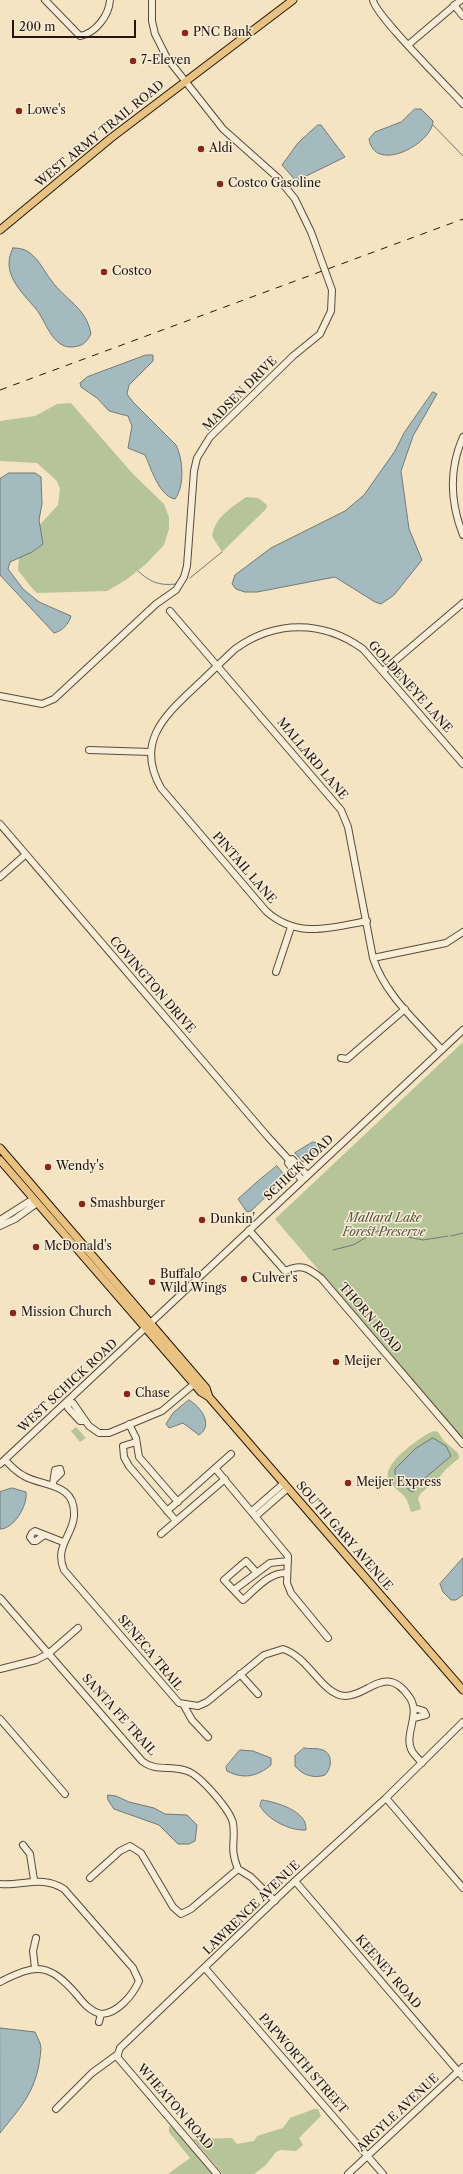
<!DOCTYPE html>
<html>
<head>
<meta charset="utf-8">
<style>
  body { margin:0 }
  #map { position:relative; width:463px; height:2174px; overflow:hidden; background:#f5e4c1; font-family:"Libre Caslon Text",serif }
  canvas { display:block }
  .scale { position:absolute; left:12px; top:20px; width:124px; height:18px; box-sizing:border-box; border:2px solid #24160f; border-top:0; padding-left:5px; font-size:12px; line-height:14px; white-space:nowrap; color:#24160f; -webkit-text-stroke:3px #f8edd7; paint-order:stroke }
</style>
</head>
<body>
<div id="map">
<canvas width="463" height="2174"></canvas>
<div class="scale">200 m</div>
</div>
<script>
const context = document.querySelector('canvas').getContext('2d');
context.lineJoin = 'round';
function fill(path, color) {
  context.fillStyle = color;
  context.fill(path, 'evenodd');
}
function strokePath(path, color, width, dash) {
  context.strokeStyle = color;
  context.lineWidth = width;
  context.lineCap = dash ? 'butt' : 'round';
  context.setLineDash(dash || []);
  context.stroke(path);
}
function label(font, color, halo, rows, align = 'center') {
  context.font = font + ' "Libre Caslon Text",serif';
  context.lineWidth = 3;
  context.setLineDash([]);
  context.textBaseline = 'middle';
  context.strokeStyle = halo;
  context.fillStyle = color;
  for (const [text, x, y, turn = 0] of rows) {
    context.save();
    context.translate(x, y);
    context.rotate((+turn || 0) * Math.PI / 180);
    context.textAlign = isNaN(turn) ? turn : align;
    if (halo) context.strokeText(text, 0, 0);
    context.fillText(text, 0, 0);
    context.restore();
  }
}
fill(new Path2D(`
  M71 403 133 474 164 504 169 517V529L164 545 146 564 126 580 107 591 37 593 31 587 18 570 19 556 33 532 58 505 60 489 57 481 37 463 0 461V421L35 416 57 404Z
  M246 497 258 498 267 505 266 509 222 552 212 536C216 516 230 509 246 497Z
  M463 1042V1439L275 1219Z
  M76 1427 86 1438 80 1442 71 1431Z
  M434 1431 438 1432 444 1441 458 1453 459 1458 445 1470 438 1479 421 1493 418 1498 421 1509 412 1512 410 1510C407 1490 392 1491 388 1478 383 1463 422 1435 434 1431Z
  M314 2109H318L321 2116 299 2138 303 2145 296 2151 281 2150 276 2152 266 2165 254 2174H223L193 2139 232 2138 237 2144 254 2141 257 2136 283 2128 290 2118Z
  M169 2126 172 2127 213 2174H168L190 2158 169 2132Z`), '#b6c597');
const water = new Path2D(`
  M415 109H421L433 121C433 143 375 175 369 139L375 132 401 122Z
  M318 125H321L345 157 296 181 282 165 298 143Z
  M13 248C19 248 25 249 30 253 40 261 44 271 51 280 66 301 86 307 91 334 86 343 83 346 72 347 52 348 46 321 36 309 21 291 0 273 13 248Z
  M146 355H153V361L129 385 127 394 133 402 176 445C183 459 185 486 175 499 159 496 151 468 145 455L128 448 132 426 128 416 109 411 97 398 81 387 80 383 87 377Z
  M433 392 437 394 413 436 401 471 409 529 422 560 394 595 381 604 375 602 335 577 257 592H245L236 589 232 584 235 575 271 548 345 511 364 495 395 451 404 433Z
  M9 473H35L41 477 42 504 39 520 43 544 32 552 10 562 8 569 23 589 39 602 71 616C69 624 62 631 54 633L0 575V479Z
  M313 1142 318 1143V1150L303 1162 295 1153Z
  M277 1166 286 1177 251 1211 247 1212 238 1199 258 1181Z
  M189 1400C201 1407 214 1425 199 1435L183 1423 169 1428 166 1424 173 1413Z
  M433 1438 446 1446 451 1456 418 1484 413 1492 410 1491 395 1474V1469L415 1449Z
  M12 1488 26 1492C28 1505 14 1529 0 1529V1492Z
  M463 1558V1595L456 1600H451L443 1592 440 1584Z
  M304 1748C310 1749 318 1748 323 1750 334 1755 331 1769 325 1775 314 1779 302 1775 295 1766V1756Z
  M240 1750 253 1751 271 1758V1765C258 1776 244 1780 227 1771L226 1767Z
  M108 1795 116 1796 129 1802 154 1808 165 1814 187 1815 197 1825 195 1841 189 1844H178L159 1825 114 1809 108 1800Z
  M262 1800C276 1802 308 1811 306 1830 290 1831 268 1820 260 1806Z
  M0 2028 35 2032 40 2043 41 2048C38 2089 24 2103 0 2133Z`);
fill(water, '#a3bbbf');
strokePath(water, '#707979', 1);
strokePath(new Path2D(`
  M433 125 463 156
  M138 571C150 582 159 586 176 584
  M190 578 222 552
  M451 1236 463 1233
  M333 1250 353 1245 377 1231 423 1240 448 1236`), '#707979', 1);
const minor = new Path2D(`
  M45 0 80 36C96 33 109 15 110 0
  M373 0C375 15 448 87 463 104
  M454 5 463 16
  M408 45 461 0
  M463 437C449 469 450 502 463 535
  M170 611 341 810 348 827 373 958C385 995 417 1022 442 1050
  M383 671 463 603
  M0 696 42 704 54 699 156 604 176 590 184 577 187 566 194 471 197 458 210 437 293 356 320 334 331 311 332 290 311 232 295 199 278 178 223 129 167 58 155 34 152 21V0
  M89 750 151 752
  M0 824 268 1137 289 1160 292 1159 307 1175
  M0 877 25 855
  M367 921C330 928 297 939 266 911L161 788C136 744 162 718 193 689 207 676 221 662 235 649 275 620 323 620 363 649L463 764
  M373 958 446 943 463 932
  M276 972 291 927
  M341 1058 347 1059 405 1009
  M289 1160 288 1163 302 1180
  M0 1220 33 1199
  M0 1226 15 1219 37 1203
  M249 1230 285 1271C301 1264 307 1267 321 1278L463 1444
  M68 1401 73 1403 89 1426 99 1433H109L162 1411 194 1384
  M68 1401V1408L80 1421H85
  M129 1424 136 1438 139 1457 178 1502
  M136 1442 123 1446 124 1457 129 1466 176 1521
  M5 1460C11 1466 16 1472 24 1476 43 1487 76 1482 74 1516 73 1535 54 1547 64 1570L179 1703 198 1706 207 1702 264 1655 283 1649C309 1657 322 1695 345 1696 369 1696 386 1662 410 1698 421 1715 403 1735 412 1751 414 1755 419 1759 422 1763
  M0 1464 463 1030
  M215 1468 288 1556 287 1583 291 1593 328 1638
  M53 1484 55 1470 60 1469 61 1473 55 1479
  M167 1511 231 1454
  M252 1511 284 1483
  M256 1516 288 1488
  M161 1534 225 1479
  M43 1536 36 1541H33L30 1537 32 1533 35 1531 63 1542
  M256 1572 246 1561 224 1580 243 1600C256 1589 269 1572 287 1573
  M234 1590 270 1563 288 1561
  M0 1598 142 1761C155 1772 172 1765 187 1771 200 1775 230 1810 233 1823 236 1842 229 1847 238 1869L251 1877 275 1901
  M0 1669 36 1660 48 1654 78 1628
  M240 1674 258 1694
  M183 1704 192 1720 208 1737
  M414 1708 424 1711 426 1715 414 1718
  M0 1719 65 1794
  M386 1798 463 1888
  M23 1845 30 1854 34 1880
  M90 1878 120 1851 130 1846 141 1853 173 1907 181 1914 191 1909 238 1869
  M295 1881 463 2077
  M0 1884C23 1886 42 1875 64 1889L133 1968 139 1981C133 1995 117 2014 101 2014 90 2011 84 2004 77 1995 49 1963 37 1963 0 1982
  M35 1968 33 1951 36 1938
  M205 1968 383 2174
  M99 2022 101 2014
  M118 2054V2058L217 2174
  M56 2109 92 2073 118 2054 120 2048 295 1881 386 1798 463 1722
  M348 2174 463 2067`);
const major = new Path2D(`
  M0 230 111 138 293 0
  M0 1148 206 1388 209 1397
  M0 1160 201 1392 209 1397 463 1690`);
strokePath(minor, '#584a3c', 8);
strokePath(major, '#24160f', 9);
strokePath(minor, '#f8edd7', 6);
strokePath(major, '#eac280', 7);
strokePath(new Path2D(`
  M0 390 463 219`), '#24160f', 1, [7, 7]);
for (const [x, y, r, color] of [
  [185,33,4,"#8f2418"],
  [133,61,4,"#8f2418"],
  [19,111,4,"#8f2418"],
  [201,149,4,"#8f2418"],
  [220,184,4,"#8f2418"],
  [104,272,4,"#8f2418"],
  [48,1167,4,"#8f2418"],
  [82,1204,4,"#8f2418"],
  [202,1220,4,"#8f2418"],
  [36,1247,4,"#8f2418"],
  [244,1279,4,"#8f2418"],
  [152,1282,4,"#8f2418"],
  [13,1313,4,"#8f2418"],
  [336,1362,4,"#8f2418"],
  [127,1394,4,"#8f2418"],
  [348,1483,4,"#8f2418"]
]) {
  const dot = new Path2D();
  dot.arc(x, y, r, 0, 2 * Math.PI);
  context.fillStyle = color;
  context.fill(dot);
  strokePath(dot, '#f8edd7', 1.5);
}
label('12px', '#24160f', '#f8edd7', [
  ["PNC Bank",193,33],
  ["7-Eleven",141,61],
  ["Lowe's",27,111],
  ["Aldi",209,149],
  ["Costco Gasoline",228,184],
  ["Costco",112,272],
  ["Wendy's",56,1167],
  ["Smashburger",90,1204],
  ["Dunkin'",210,1220],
  ["McDonald's",44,1247],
  ["Buffalo",160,1275],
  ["Wild Wings",160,1289],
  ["Culver's",252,1279],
  ["Mission Church",21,1313],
  ["Meijer",344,1362],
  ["Chase",135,1394],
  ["Meijer Express",356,1483]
], 'left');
label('12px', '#24160f', '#f8edd7', [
  ["WEST ARMY TRAIL ROAD",100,134,-39],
  ["MADSEN DRIVE",240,394,-45],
  ["GOLDENEYE LANE",410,687,48],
  ["MALLARD LANE",312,759,50],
  ["PINTAIL LANE",244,868,49],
  ["COVINGTON DRIVE",152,985,49],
  ["SCHICK ROAD",299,1168,-43],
  ["THORN ROAD",370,1318,49],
  ["WEST SCHICK ROAD",68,1386,-43],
  ["SOUTH GARY AVENUE",344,1536,49],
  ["SENECA TRAIL",150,1653,50],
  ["SANTA FE TRAIL",119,1715,48],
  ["LAWRENCE AVENUE",252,1908,-44],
  ["KEENEY ROAD",388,1972,49],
  ["PAPWORTH STREET",303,2064,49],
  ["WHEATON ROAD",175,2107,49],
  ["ARGYLE AVENUE",398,2113,-43]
]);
label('italic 12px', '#57533f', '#f8edd7', [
  ["Mallard Lake",384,1219],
  ["Forest Preserve",384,1233]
]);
</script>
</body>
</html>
